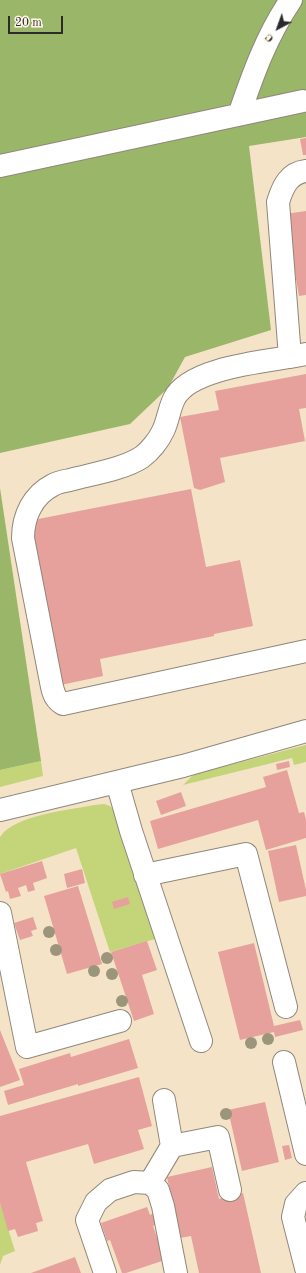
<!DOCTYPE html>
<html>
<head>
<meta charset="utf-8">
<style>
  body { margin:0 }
  #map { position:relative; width:306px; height:1273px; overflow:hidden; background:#f5e3c8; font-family:"Old Standard TT",serif }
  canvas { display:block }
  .north { position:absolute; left:258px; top:8px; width:40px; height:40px; -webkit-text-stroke:3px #fcf5e5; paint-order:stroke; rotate:221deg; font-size:11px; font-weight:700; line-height:16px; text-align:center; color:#2b2b2b }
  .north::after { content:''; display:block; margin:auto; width:14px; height:18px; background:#2b2b2b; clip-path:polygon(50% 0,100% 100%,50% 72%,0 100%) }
  .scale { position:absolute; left:8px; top:16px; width:55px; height:18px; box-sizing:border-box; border:2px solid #2b2b2b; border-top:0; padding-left:5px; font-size:12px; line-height:14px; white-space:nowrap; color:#2b2b2b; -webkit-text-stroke:3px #fcf5e5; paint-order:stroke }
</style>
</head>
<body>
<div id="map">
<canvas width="306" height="1273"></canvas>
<div class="north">С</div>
<div class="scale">20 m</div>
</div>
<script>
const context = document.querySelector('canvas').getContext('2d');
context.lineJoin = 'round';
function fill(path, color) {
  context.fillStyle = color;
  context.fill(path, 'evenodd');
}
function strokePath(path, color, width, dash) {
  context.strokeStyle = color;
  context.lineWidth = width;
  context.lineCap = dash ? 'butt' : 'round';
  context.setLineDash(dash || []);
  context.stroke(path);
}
fill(new Path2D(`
  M306 745V762L294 765 292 758 183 785 192 776 199 773Z
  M41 761 43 776 0 787V770Z
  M104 804 110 806 115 811 126 833 155 939 110 952 76 848 0 874V837C14 815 69 810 94 805Z
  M0 1203 15 1251 3 1256 0 1265Z`), '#c3d578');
fill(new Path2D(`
  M0 0H306V137L249 146 271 330 185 357 168 388 130 424 0 453Z
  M0 488 41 761 0 770Z`), '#9ab668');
fill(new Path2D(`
  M306 138V155H303L300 139Z
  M306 211V295L299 296 285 214Z
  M306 374V408L299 409 305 441 220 458 225 482 200 490 194 488 180 417 219 410 215 391Z
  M191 489 206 567 240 560 253 626 214 634V636L100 659 103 676 61 685 28 521Z
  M289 761 290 767 277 770 276 764Z
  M287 770 299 813 304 812 306 820V838L266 850 258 820 158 849 150 821 266 787 263 777Z
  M181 792 186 806 161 815 156 801Z
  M296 845 306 890V896L279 902 268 851Z
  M42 861 47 878 33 883 35 890 28 892 26 885 18 888 21 896 10 899 8 891 6 892 0 874Z
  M82 869 85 883 67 888 64 874Z
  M78 886 102 964 67 974 44 896Z
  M128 897 130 904 114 909 112 902Z
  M33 917 37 929 31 931 33 936 20 940 14 923Z
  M147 941 157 970 142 975 154 1014 134 1021 111 952Z
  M254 943 274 1026 300 1020 303 1030 275 1037 274 1032 240 1040 218 952Z
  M0 1030 20 1080 0 1087Z
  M129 1039 138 1068 78 1086V1084L8 1105 4 1091 24 1085 19 1069 70 1053 71 1057Z
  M139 1077 152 1126 138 1130 144 1149 94 1164 88 1144 26 1162 43 1221 36 1223 38 1231 18 1237 15 1229 8 1231 0 1203V1116Z
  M265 1102 279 1162 242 1171 228 1110Z
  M289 1145 292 1158 285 1160 282 1146Z
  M212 1167 219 1199 243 1193 261 1273H199L191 1236 180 1238 167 1177Z
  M147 1207 150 1215 154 1213 158 1224 153 1226 165 1260 126 1273H122L110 1240 107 1241 101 1223Z
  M75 1257 81 1273H31Z`), '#e6a19c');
const minor = new Path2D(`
  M239 115C253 74 267 35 291 0
  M0 166 303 101
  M306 171C289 173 283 186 278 202L290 357 306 354
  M290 357C260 362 188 369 174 399 169 409 168 421 163 431 159 440 150 451 142 457 124 469 92 474 70 480 65 481 58 482 53 485 33 495 23 516 23 538L52 687C54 695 56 700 63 704L306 651
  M117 782 131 831 201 1041
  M0 810 183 766 306 731
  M145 875 246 854 286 1007
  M0 913 27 1047 120 1021
  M284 1062 306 1154
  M172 1146 218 1137 230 1190
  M150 1183 172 1146 164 1100
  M306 1193 296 1204 293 1217 306 1268
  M105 1273 87 1220 96 1202 110 1190 134 1182 150 1183 158 1190 163 1206 176 1273`);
strokePath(minor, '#90877a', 24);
strokePath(minor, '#fff', 22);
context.fillStyle = '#9b957c';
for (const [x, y] of [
  [49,932],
  [56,950],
  [107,958],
  [94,971],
  [112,974],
  [122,1001],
  [268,1039],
  [251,1043],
  [226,1114]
]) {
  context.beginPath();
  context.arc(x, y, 6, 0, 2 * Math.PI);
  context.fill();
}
</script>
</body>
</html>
